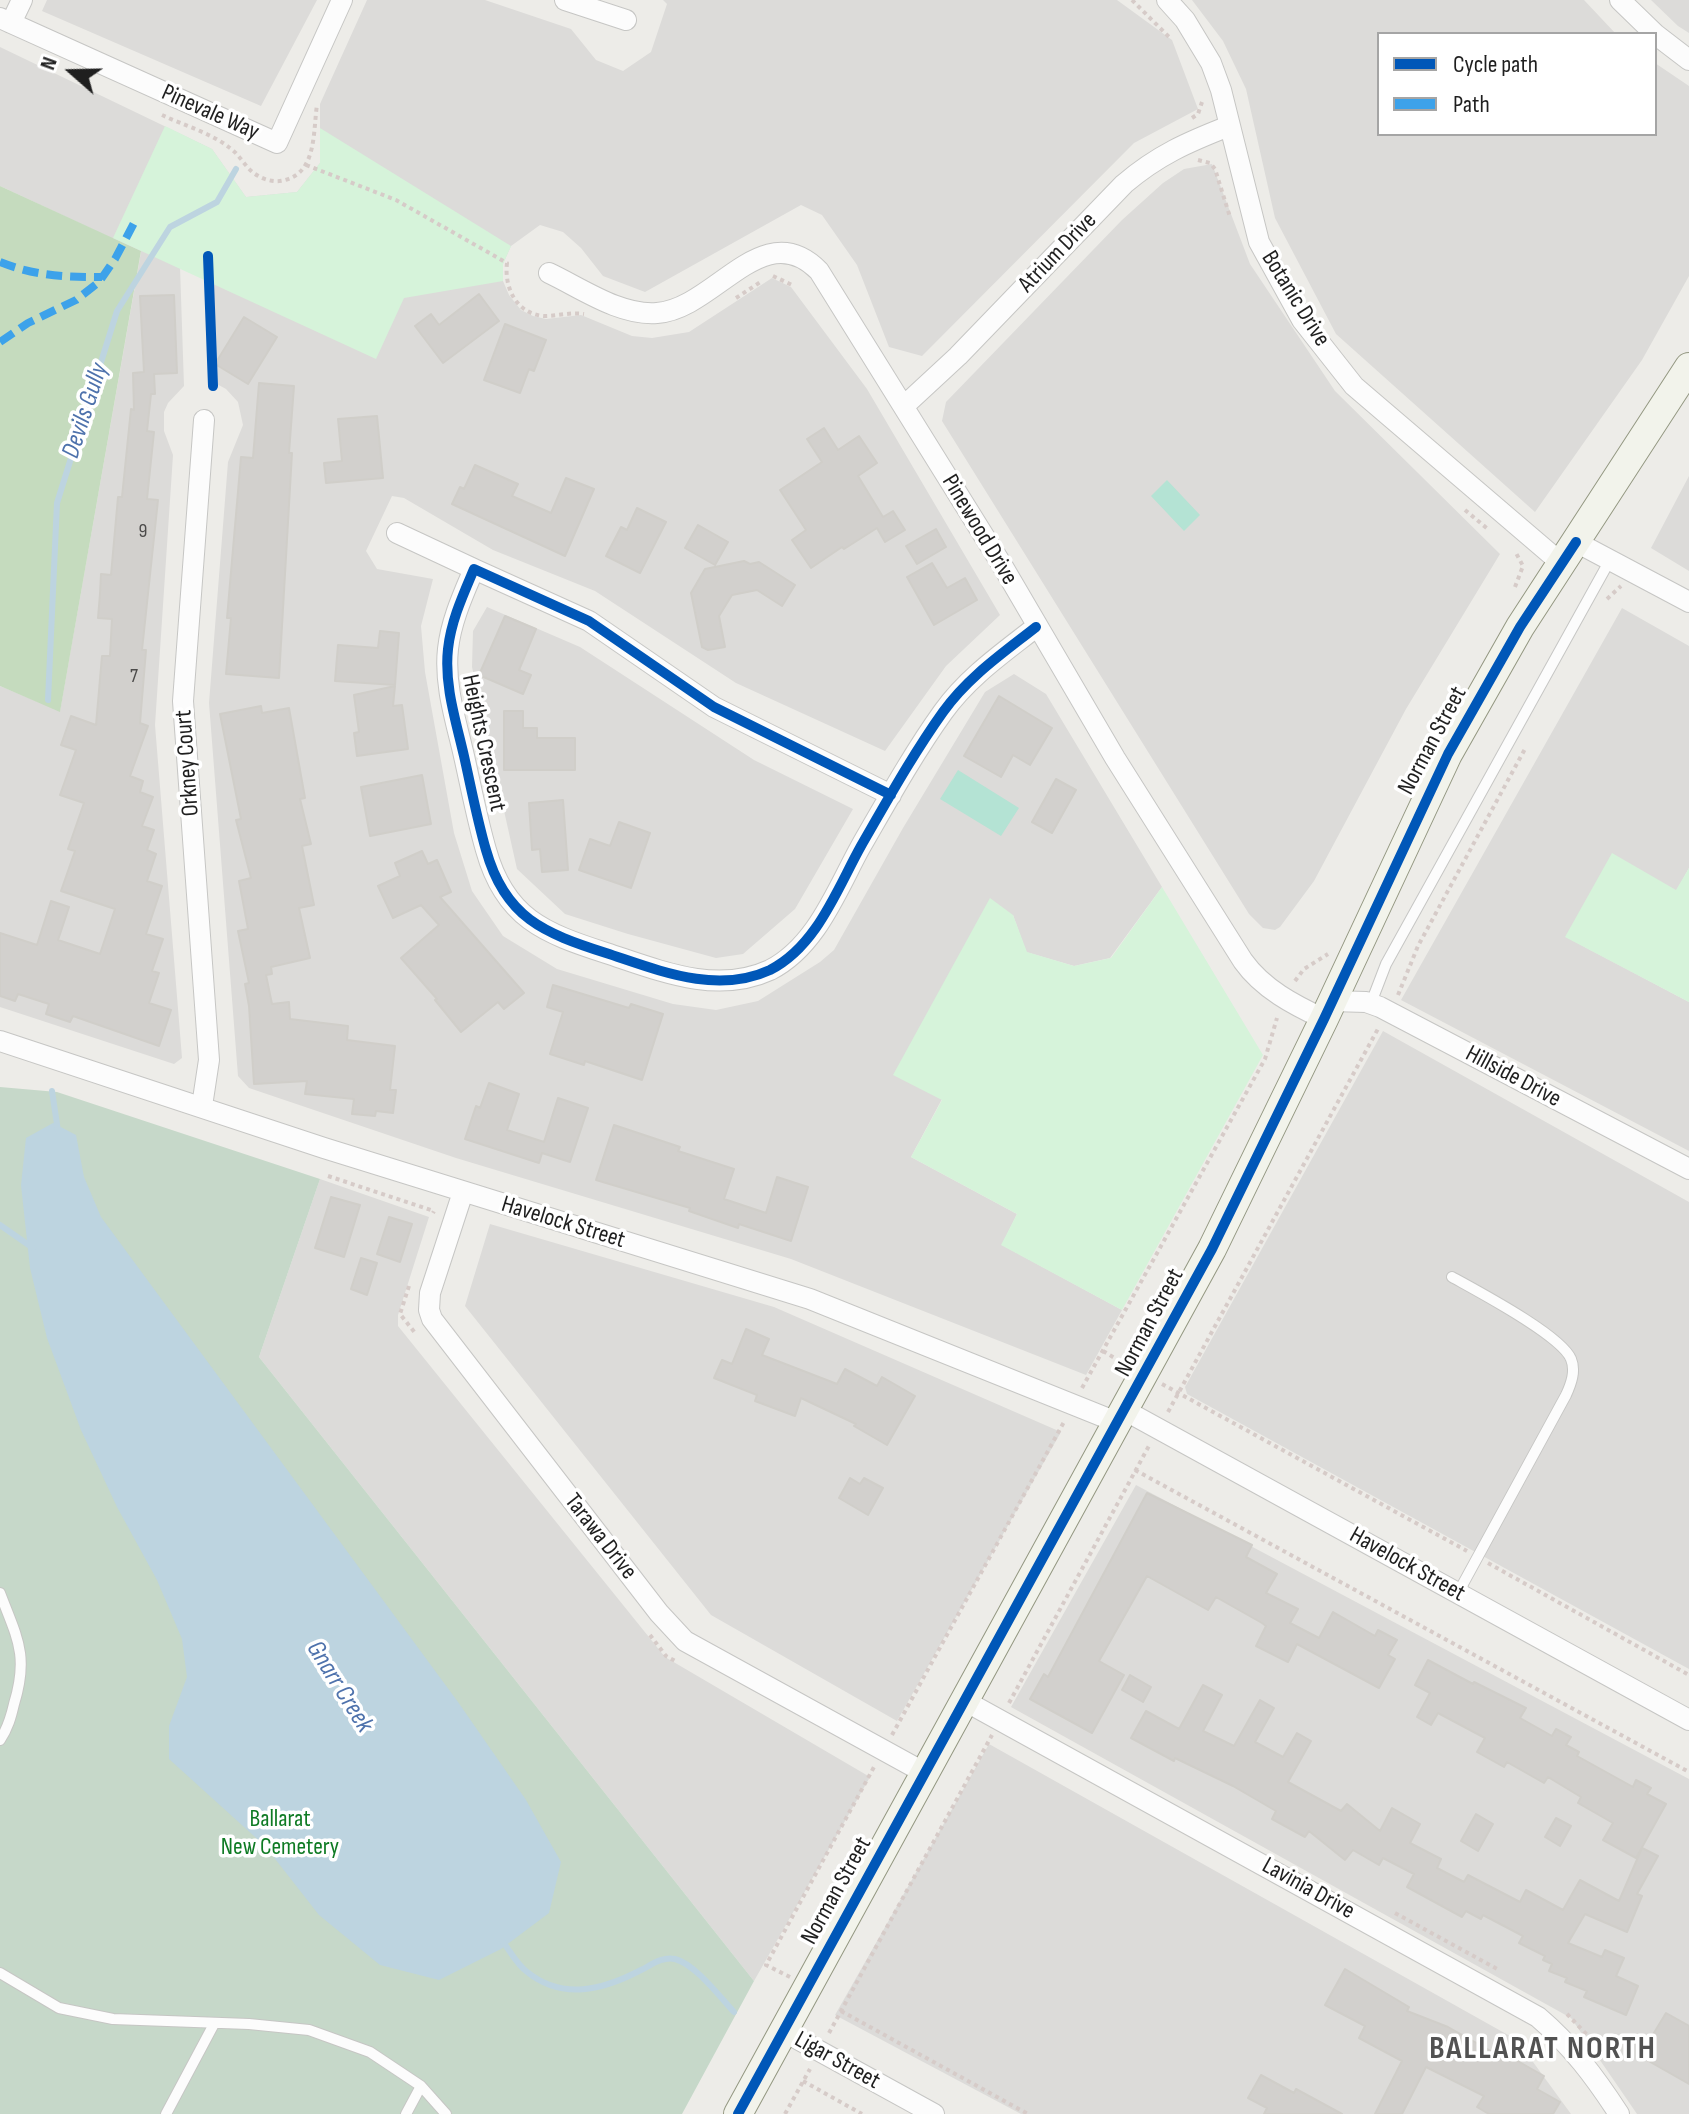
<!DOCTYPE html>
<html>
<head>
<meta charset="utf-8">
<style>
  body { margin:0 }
  #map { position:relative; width:1689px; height:2114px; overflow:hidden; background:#edece8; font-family:"Sofia Sans Condensed",sans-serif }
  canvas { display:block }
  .legend { position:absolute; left:1377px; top:32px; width:280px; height:104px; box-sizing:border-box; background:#fff; border:2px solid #a5a5a5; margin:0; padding:10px 14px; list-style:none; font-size:24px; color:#1f1f1f }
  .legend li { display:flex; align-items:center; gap:16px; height:40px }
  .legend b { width:40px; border:2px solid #a5a5a5 }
  .north { position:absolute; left:32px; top:32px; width:80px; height:80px; -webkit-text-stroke:6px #fff; paint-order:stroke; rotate:290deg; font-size:22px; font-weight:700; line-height:32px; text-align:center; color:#1f1f1f }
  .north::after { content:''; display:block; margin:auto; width:28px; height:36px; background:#1f1f1f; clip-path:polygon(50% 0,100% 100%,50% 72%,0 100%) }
</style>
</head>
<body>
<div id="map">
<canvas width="1689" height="2114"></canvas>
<ul class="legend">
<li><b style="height:10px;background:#0057b8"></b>Cycle path</li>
<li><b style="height:10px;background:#3da2ea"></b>Path</li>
</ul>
<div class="north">N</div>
</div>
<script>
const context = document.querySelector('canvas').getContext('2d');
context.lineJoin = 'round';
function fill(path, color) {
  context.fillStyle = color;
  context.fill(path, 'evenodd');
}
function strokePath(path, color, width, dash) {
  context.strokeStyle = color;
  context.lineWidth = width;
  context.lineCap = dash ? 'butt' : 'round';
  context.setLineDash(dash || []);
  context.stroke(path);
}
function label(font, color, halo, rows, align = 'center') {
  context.font = font + ' "Sofia Sans Condensed",sans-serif';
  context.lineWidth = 7;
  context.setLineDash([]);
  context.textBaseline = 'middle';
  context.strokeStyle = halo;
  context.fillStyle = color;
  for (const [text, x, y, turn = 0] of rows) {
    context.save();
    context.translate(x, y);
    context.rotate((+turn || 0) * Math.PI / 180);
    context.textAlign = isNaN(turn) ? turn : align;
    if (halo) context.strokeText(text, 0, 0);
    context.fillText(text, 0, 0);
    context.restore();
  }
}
fill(new Path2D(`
  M47 0H317L261 106 42 11Z
  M367 0H485L571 29 596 60 623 71 651 52 667 4 663 0H1117L1172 40 1198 109 1134 143 922 356 889 347 857 265 822 215 801 205 645 292 603 276 581 248 563 232 540 225 511 246 503 264V281L509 295 521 310 533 316 546 319 581 315 632 336 652 338 689 332 772 278 791 287 867 389 1000 615 946 666 885 751 736 683 595 591 493 550 404 498 392 496 366 551 377 569 433 579 421 626 425 672 454 833 472 891 503 936 557 969 673 1004 716 1010 758 1001 820 962 834 950 903 828 985 692 1014 674 1046 694 1162 887 1110 958 1074 966 1026 952 1013 915 942 1099 911 1157 1017 1214 1002 1245 1122 1310 1086 1375 791 1259 456 1158 249 1088 238 1076 209 703 228 462 243 425 238 402 226 389 215 383 211 282 180 267 184 386 168 403 164 412V431L173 455 155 725 182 1058 174 1064 0 1007V686L60 711 141 252 0 186V47L212 149 246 197 297 192 320 163V104Z
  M1192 0H1584L1616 34H1379V134H1655V63L1689 86V276L1642 360 1535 512 1336 334 1275 218 1246 89 1223 41Z
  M1651 0H1689V33L1678 26Z
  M1212 164 1250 264 1335 391 1500 554 1406 709 1314 881 1280 927 1275 930 1263 928 1249 914 942 421 946 402 1122 220 1163 183 1184 169Z
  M1689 476V571L1651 548Z
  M487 607 580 647 754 760 853 809 795 909 743 954 716 958 628 934 565 914 517 869 472 667 473 631Z
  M1622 608 1689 646V868L1677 890 1566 937 1689 1002V1151L1401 1000Z
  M1383 1031 1689 1202V1669L1187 1394 1185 1387Z
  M320 1179 429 1217 398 1315V1326L665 1657 870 1777 754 1981 259 1357Z
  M490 1224 774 1307 1061 1432 897 1721 711 1615 465 1306Z
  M1136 1485 1689 1779V2114H1637L1571 2018 1011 1707Z
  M989 1744 1517 2040 1571 2114H1021L835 2015Z`), '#dcdbd9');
fill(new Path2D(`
  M0 186 141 251 60 712 0 686Z`), '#c5dbbe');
fill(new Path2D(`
  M0 1087 57 1092 320 1179 259 1357 754 1981 682 2114H0Z`), '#c6d8c9');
fill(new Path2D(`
  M165 126 212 149 246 197 297 192 320 163V128L511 246 503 264V281L404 298 376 359 113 238Z
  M1612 853 1676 890 1689 868V1002L1565 937Z
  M1162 887 1263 1055 1122 1310 1001 1245 1017 1214 911 1157 942 1100 893 1075 990 898 1013 915 1027 952 1074 966 1111 958Z`), '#d6f3da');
fill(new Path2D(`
  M1167 480 1200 515 1184 531 1151 496Z
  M958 770 1019 808 1001 836 940 799Z`), '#b4e3d4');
fill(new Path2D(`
  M53 1123 76 1135 84 1177 101 1217 458 1702 526 1800 561 1862 549 1913 501 1949 439 1980 380 1965 319 1915 265 1846 169 1759V1726L187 1677 182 1639 157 1580 117 1507 81 1430 47 1338 30 1268 21 1185 26 1138Z`), '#bdd4e0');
strokePath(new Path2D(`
  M48 700 57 503 117 311 170 227 217 202 236 169
  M52 1091 58 1131
  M0 1225 33 1248
  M503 1942C510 1951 517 1964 526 1971 562 2001 603 1990 641 1970 651 1965 663 1956 675 1959 695 1964 720 1997 734 2012`), '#bdd4e0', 6);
const building = new Path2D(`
  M479 294 499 321 443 363 415 326 431 314 439 325Z
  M174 295 177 373 154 374 155 394H151L147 431 154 432 147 499 158 500 142 650H146L140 723 148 726 130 776 143 781 140 792 153 797 142 826 154 830 147 850 156 854 147 881 162 886 146 934 163 939 152 971 159 973 149 1003 171 1010 159 1046 73 1016 70 1022 46 1014 49 1004 18 994 15 1001 0 996V933L37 945 51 901 69 907 58 940 100 954 115 909 61 891 75 851 68 849 84 803 60 795 76 750 61 745 71 716 96 725 102 656H110L112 619 98 618 100 594 101 574 111 575 118 497H122L131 409 134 410 133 373 144 372 140 296Z
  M244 317 277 337 248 384 215 364Z
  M505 324 546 340 534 371 529 369 520 393 484 380Z
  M259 383 294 386 289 453H292L279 678 226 674 231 618H227L241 457 253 458Z
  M377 416 383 478 326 483 324 463 342 461 338 419Z
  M824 428 838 450 859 436 877 463 858 476 883 517 893 511 905 530 885 542 877 528 844 549 842 547 811 568 792 540 806 530 780 490 822 462 807 439Z
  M475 465 518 484 512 496 551 513 566 478 594 489 565 556 452 504 460 487 464 489Z
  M637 508 666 522 640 573 606 556 621 527 627 530Z
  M698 525 728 542 715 565 685 548Z
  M936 529 946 547 917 564 906 546Z
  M744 561 750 564 759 562 795 585 782 606 757 590 732 595 719 616 725 647 708 650 702 647 691 593 705 569Z
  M932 563 947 588 965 578 977 600 934 625 907 577Z
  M505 616 536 629 519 670 531 675 523 694 479 675Z
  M380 631 399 633 395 685 335 681 338 645 378 648Z
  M395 686 393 706 402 705 408 749 357 756 354 733 359 732 354 695Z
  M999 696 1052 728 1030 765 1013 755 1001 777 964 756Z
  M261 706 262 713 289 708 305 798 300 799 311 844 302 846 314 905 299 908 310 958 271 967 272 974 266 975 272 1004 289 1002 290 1019 348 1026 347 1040 395 1046 390 1090H396L393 1113 376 1111 375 1116 352 1114 354 1099 305 1094 307 1081 254 1084 249 1006 245 984 249 983 238 931 248 929 239 881 251 878 236 820 241 819 220 714Z
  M504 711H523V728H537V738H575V770H504Z
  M422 775 431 824 370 836 361 787Z
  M1056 779 1076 790 1052 833 1032 822Z
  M563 800 568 870 542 872 540 849 532 850 529 803Z
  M619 822 650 833 631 888 579 870 590 839 610 846Z
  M422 851 428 864 437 860 451 892 440 897 524 993 504 1009 498 1002 461 1032 435 1000 437 999 401 958 439 925 421 905 393 918 378 886 400 876 395 863Z
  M553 985 629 1008 631 1004 663 1014 642 1080 585 1061 584 1065 550 1054 563 1012 547 1007Z
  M489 1083 519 1094 507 1130 544 1142 558 1098 588 1108 570 1162 542 1153 539 1163 465 1139 476 1106 480 1108Z
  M614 1125 680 1147 678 1151 734 1169 724 1199 766 1213 777 1177 808 1187 791 1241 739 1224 738 1228 689 1211 690 1208 596 1180Z
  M331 1197 360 1205 344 1257 315 1248Z
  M389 1217 412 1224 400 1262 377 1254Z
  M361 1258 377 1263 367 1295 351 1289Z
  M746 1329 769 1339 762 1355 837 1384 845 1369 877 1386 882 1377 915 1396 887 1445 854 1426 856 1424 801 1398 795 1416 755 1401 757 1395 714 1378 722 1360 732 1364Z
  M850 1478 860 1484 864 1478 883 1488 868 1515 839 1498Z
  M1147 1493 1252 1545 1246 1557 1277 1574 1266 1593 1298 1609 1290 1623 1319 1638 1333 1612 1375 1636 1378 1630 1397 1640 1388 1655 1395 1659 1379 1688 1297 1644 1288 1662 1256 1646 1266 1626 1262 1623 1216 1597 1208 1610 1147 1576 1099 1661 1124 1675 1092 1733 1030 1699 1044 1674 1048 1677Z
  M1428 1660 1473 1684 1474 1682 1526 1708 1520 1718 1552 1736 1556 1729 1571 1737 1566 1745 1579 1752 1577 1756 1633 1787 1636 1780 1651 1788 1647 1794 1666 1804 1636 1858 1603 1840 1613 1823 1578 1803 1581 1797 1548 1777 1544 1783 1507 1762 1504 1767 1477 1752 1485 1738 1438 1713 1431 1725 1417 1717 1430 1693 1415 1685Z
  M1130 1675 1151 1687 1143 1702 1122 1690Z
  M1203 1685 1222 1695 1203 1731 1234 1746 1260 1700 1274 1708 1255 1742 1283 1757 1297 1733 1311 1741 1288 1782 1341 1811 1347 1804 1380 1831 1392 1808 1420 1824 1410 1843 1441 1859 1437 1868 1464 1882 1468 1875 1520 1902 1526 1890 1563 1910 1580 1880 1619 1901 1642 1848 1658 1856 1637 1894 1642 1896 1627 1932 1585 1914 1568 1943 1602 1957 1605 1950 1624 1958 1616 1976 1638 1986 1626 2015 1584 1997 1587 1991 1565 1982 1567 1978 1549 1971 1552 1964 1543 1960 1545 1956 1519 1943 1523 1936 1483 1915 1481 1919 1466 1911 1462 1917 1407 1887 1414 1874 1383 1858 1379 1865 1353 1850 1345 1860 1309 1831 1305 1837 1272 1819 1276 1811 1233 1786 1175 1758 1174 1761 1131 1738 1146 1711 1179 1729Z
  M1476 1814 1493 1824 1478 1851 1461 1841Z
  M1556 1818 1571 1826 1560 1846 1545 1837Z
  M1345 1969 1409 2007 1407 2011 1448 2027 1505 2059 1507 2055 1544 2076 1537 2089 1560 2102 1553 2114H1489L1477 2107 1484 2096 1426 2067 1402 2114H1375L1402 2061 1359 2038 1365 2026 1325 2005Z
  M1666 2013 1689 2026V2084L1645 2059 1651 2049 1646 2046Z
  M1261 2075 1294 2093 1296 2089 1342 2114H1264L1267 2108 1248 2098Z`);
fill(building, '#d2d0cd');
strokePath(building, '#d0cec9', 2);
const lane = new Path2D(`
  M1371 1003 1386 964 1610 560
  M1452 1277C1477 1291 1561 1335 1571 1359 1576 1371 1571 1384 1566 1395L1458 1593
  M0 1593C17 1638 29 1655 14 1704 11 1717 8 1728 0 1740
  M0 1973 59 2008 113 2019 249 2024 309 2030 370 2052 421 2086 446 2114
  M166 2114 214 2024
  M406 2114 421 2086`);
const street = new Path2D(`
  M565 0 626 20
  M1167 0 1185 20 1211 63 1221 90 1259 242 1302 320 1354 386 1561 563
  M1620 0 1655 34
  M0 18 277 143 342 0
  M11 23 22 0
  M1655 34 1689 60
  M549 273C581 288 620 316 657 313 715 309 763 214 819 271L1002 565 1115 758 1243 961C1263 989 1294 1005 1324 1019
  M904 406 958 356 1124 184C1158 155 1188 142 1229 126
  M397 533 474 569
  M1576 542 1689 602
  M891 795 714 707 589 621 474 569C463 595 451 621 448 649 444 685 456 721 464 756 471 787 477 819 486 850 505 918 544 933 606 953 658 970 716 995 770 970 817 946 837 889 861 846 887 801 913 754 943 712 968 677 1003 653 1036 627
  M1332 1001 1366 1002 1380 1007 1689 1169
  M0 1041 324 1148 810 1299 1119 1423
  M202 1106 209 1060 183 701 204 420
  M463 1192 430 1293 429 1310 432 1319 659 1613 685 1641 925 1773
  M1126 1411 1689 1720
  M965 1701 1538 2017C1571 2045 1595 2077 1619 2114
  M783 2031 934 2114`);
const secondary = new Path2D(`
  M738 2114 1212 1249 1324 1019 1448 754 1520 627 1689 367`);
strokePath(lane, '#c6c6c4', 12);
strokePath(street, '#c6c6c4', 22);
strokePath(secondary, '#939781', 30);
strokePath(new Path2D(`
  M1132 0 1170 38
  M162 115C183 125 211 133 230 148 240 155 245 167 255 174 264 180 275 183 285 180 317 172 313 131 317 105
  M1192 118 1198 114 1202 102
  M1198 160 1210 163 1215 169 1230 217
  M306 165 396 200 507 263C504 287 516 314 544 316 557 316 570 312 584 314
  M773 276 792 285
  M736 298 762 281
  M1465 510 1489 530
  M1515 587 1523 566 1516 553
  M1607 599 1621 586
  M1295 981 1304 969 1328 954
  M1398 995 1418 946 1526 747
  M328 1176 434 1211 433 1213
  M409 1286 400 1314 416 1334
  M1103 1351 1123 1363
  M1162 1384 1467 1551
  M1082 1388 1265 1059 1277 1018
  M1168 1412 1379 1027
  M1135 1470 1689 1772
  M1488 1563 1689 1675
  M650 1635 666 1656 677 1662
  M1009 1703 1150 1444
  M892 1735 1065 1420
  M1395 1913 1499 1970
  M790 1977 766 1965 874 1767
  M841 2011 1028 2114
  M1567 2014 1594 2042
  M829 2033 992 1735
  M803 2081 862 2114
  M785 2114 810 2069`), '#d6cbc8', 4, [4, 4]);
strokePath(lane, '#fcfcfc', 10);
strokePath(street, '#fcfcfc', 20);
strokePath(secondary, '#f2f3eb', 28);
strokePath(new Path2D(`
  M0 262C35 276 65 277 102 277
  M0 342 28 323 76 300 99 282 115 259 134 223`), '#3da2ea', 8, [16, 8]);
strokePath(new Path2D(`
  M208 256 213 386
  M891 795 714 707 589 621 474 569C463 595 451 621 448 649 444 685 456 721 464 756 471 787 477 819 486 850 505 918 544 933 606 953 658 970 716 995 770 970 817 946 837 889 861 846 887 801 913 754 943 712 968 677 1003 653 1036 627
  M738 2114 1212 1249 1324 1019 1448 754 1520 627 1576 542`), '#0057b8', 10);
label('20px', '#4c4b4a', null, [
  ["9",143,532],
  ["7",134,677]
]);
label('24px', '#1f1f1f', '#fff', [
  ["Pinevale Way",210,113,24],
  ["Atrium Drive",1058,253,-46],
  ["Botanic Drive",1295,299,58],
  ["Pinewood Drive",979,530,59],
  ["Norman Street",1433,741,-62],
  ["Heights Crescent",483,743,78],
  ["Orkney Court",188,763,-94],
  ["Hillside Drive",1513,1077,28],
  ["Havelock Street",563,1223,17],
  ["Norman Street",1150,1323,-62],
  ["Tarawa Drive",600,1537,52],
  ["Havelock Street",1407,1565,29],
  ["Lavinia Drive",1308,1889,29],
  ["Norman Street",837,1891,-61],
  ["Ligar Street",837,2061,29]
]);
label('24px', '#0f7b24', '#fff', [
  ["Ballarat",280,1820],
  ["New Cemetery",280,1848]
]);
label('italic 26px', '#4e72ac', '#fff', [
  ["Devils Gully",86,411,-72],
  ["Gnarr Creek",339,1687,58]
]);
context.letterSpacing = '2px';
label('bold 32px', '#525252', '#fff', [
  ["BALLARAT NORTH",1543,2050]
]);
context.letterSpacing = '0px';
</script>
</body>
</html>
